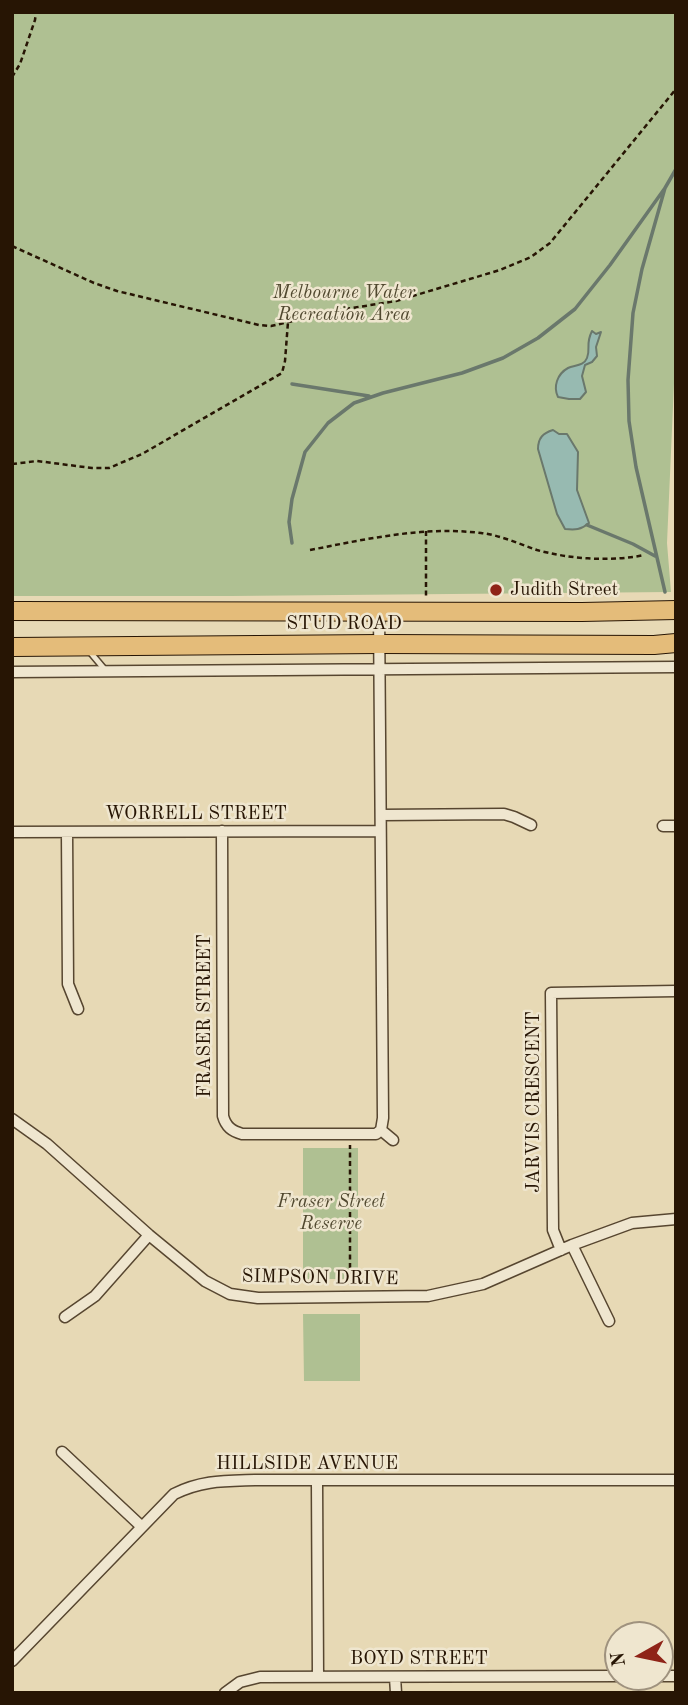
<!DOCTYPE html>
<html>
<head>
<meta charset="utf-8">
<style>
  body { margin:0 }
  #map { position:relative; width:688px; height:1705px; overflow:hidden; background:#e7d9b5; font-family:"Old Standard TT",serif }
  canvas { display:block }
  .frame { position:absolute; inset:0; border:14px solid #271504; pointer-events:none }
  .north { position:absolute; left:604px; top:1621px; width:70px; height:70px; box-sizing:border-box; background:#efe6cf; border:2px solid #9f927e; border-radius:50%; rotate:261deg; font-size:19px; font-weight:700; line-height:28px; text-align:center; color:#271504 }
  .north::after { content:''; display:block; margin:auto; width:24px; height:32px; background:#8f2418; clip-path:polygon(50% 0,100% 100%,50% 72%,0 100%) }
</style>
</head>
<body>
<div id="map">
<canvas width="688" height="1705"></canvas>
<div class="frame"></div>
<div class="north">N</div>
</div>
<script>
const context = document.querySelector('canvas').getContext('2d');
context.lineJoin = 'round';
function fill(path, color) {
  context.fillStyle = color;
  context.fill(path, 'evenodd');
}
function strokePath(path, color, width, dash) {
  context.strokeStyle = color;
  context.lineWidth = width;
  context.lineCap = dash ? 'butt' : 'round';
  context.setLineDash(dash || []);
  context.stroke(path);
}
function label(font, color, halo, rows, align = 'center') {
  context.font = font + ' "Old Standard TT",serif';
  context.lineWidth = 5;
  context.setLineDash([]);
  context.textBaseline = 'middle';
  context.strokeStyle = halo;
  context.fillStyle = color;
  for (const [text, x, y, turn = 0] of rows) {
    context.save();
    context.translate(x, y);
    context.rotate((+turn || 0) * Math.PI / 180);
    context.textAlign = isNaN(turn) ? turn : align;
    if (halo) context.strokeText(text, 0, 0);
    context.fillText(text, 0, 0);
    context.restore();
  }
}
fill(new Path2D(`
  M12 12H676V338L667 543 671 592 232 596H12Z
  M303 1148H358V1279H303Z
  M303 1314H360V1381H304Z`), '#afc092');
const water = new Path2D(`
  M592 331 596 334 601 332 596 347 597 356 592 362 585 365 582 376 586 392 580 399H569L558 397C553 387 557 374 568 368 574 365 584 366 587 358 591 348 585 345 592 331Z
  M553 430 559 434H567L578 452 577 490 589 523C581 530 575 530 565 529L557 514 538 449C538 438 543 433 553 430Z`);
fill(water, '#97bab1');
strokePath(water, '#6a786c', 2);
strokePath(new Path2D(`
  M292 384 369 396
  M587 525 633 544 655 556
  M292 543 289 522 292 499 305 452 328 423 354 403 383 393 462 373 503 358 538 338 575 309 610 265 665 188
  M665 592 636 467 629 421 628 380 633 313 642 269 665 188 676 169`), '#6a786c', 3.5);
const service = new Path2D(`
  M90 652 106 671`);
const minor = new Path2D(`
  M379 611 383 1118 381 1130
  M12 672 676 667
  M381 815 504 814 514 817 531 825
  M663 826H676
  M222 831 223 1116C226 1127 232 1131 242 1134H376L381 1130
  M12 832 380 831
  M67 832 68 984 78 1009
  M12 1119 47 1144 149 1235 205 1281 230 1294 258 1298 428 1296 483 1284 572 1245 632 1223 676 1219
  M381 1130 393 1140
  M572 1245 609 1321
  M561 1250 553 1230 551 993 676 991
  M65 1317 95 1296 149 1235
  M62 1452 141 1526
  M317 1481 318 1677
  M12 1661 174 1494C202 1480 225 1481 255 1480H676
  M660 1676H676
  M395 1677 396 1693
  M225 1693 240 1682 260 1677 618 1676`);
const trunk = new Path2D(`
  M12 611 582 612 676 610
  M12 647 380 644 654 645 676 643`);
strokePath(service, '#574630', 8);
strokePath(minor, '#574630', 13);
strokePath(trunk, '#271504', 20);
strokePath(new Path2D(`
  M12 77 20 64 35 20 36 12
  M12 246 94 283 117 291 259 325 271 326 346 309 396 301 500 270 531 257 550 243 676 89
  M12 464 37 461 92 468H109L142 454 282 373 285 361 288 322
  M426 531V597
  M310 550C367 539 423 526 481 533 500 535 519 544 537 550 569 559 612 562 644 555
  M350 1285V1145`), '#271504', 2.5, [5, 3.5]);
strokePath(service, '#efe6cf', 5);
strokePath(minor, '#efe6cf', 10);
strokePath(trunk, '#e4bc7a', 18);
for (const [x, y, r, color] of [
  [496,590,7,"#8f2418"]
]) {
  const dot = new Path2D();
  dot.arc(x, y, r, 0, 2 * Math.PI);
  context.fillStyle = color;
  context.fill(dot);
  strokePath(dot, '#efe6cf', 2.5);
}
label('italic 19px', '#50482f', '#efe6cf', [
  ["Melbourne Water",344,293],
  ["Recreation Area",344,315],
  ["Fraser Street",331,1202],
  ["Reserve",331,1224]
]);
label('19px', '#271504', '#efe6cf', [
  ["Judith Street",510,590]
], 'left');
label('19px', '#271504', '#efe6cf', [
  ["STUD ROAD",344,624],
  ["WORRELL STREET",196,814],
  ["FRASER STREET",205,1016,-90],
  ["JARVIS CRESCENT",534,1102,-90],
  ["SIMPSON DRIVE",320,1278,1],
  ["HILLSIDE AVENUE",307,1464],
  ["BOYD STREET",419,1659]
]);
</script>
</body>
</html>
